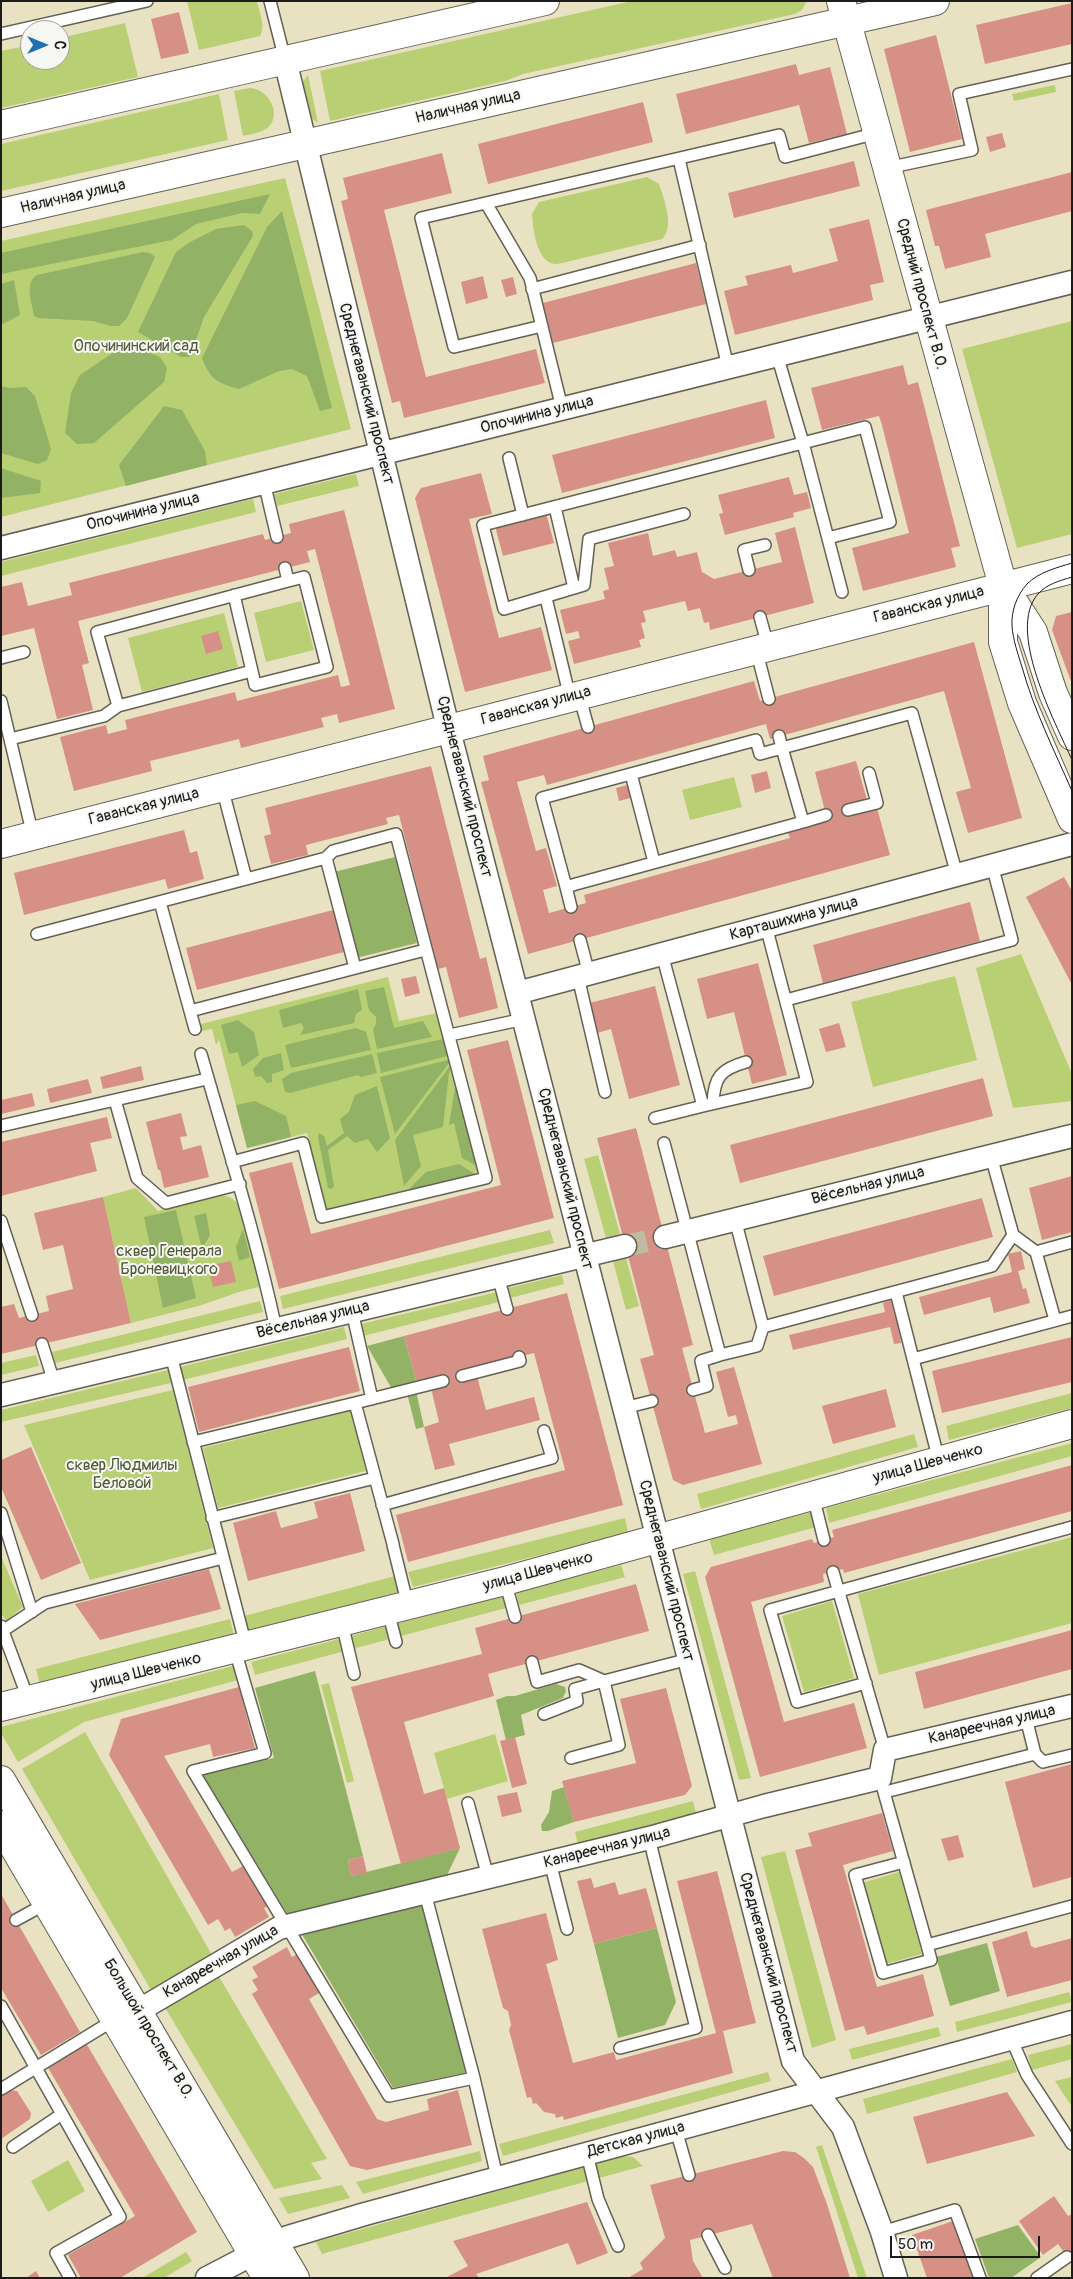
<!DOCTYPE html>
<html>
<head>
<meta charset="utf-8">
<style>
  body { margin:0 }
  #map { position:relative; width:1073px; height:2279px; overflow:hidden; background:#e9e2c2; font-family:Pangolin,sans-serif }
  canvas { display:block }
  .frame { position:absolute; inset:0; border:2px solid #1c1c1c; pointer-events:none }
  .north { position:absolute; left:20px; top:20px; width:50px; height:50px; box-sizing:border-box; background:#f6f6f2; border:1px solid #9f9f9c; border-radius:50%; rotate:90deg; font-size:14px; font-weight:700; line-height:20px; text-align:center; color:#1c1c1c }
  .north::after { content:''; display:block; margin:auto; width:18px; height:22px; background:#1f6fb2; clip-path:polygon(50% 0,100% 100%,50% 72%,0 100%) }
  .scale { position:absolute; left:890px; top:2236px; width:150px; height:22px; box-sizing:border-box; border:2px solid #1c1c1c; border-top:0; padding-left:6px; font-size:15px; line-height:18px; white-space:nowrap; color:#1c1c1c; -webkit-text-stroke:4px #f6f6f2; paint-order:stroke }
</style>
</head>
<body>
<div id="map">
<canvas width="1073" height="2279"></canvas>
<div class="frame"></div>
<div class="north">С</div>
<div class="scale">50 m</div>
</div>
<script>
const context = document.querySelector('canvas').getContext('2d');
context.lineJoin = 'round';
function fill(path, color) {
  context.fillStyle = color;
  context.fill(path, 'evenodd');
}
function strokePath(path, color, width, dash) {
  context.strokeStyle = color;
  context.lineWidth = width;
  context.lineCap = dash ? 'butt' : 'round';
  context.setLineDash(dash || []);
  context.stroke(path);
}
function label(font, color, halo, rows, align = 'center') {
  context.font = font + ' Pangolin,sans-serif';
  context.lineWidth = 4;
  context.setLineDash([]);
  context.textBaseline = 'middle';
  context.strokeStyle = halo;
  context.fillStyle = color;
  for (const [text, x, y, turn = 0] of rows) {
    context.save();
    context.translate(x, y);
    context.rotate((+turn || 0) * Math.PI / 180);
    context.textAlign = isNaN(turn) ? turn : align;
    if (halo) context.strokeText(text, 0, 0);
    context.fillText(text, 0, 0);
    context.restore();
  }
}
fill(new Path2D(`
  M187 1H257C259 12 266 26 260 36L199 50Z
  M632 1H807L802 10 795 14 523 74 505 81 330 121 320 71Z
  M125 23 138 77 1 108V51L30 45V60H60V38Z
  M308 75 318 123 308 116 301 84Z
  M1055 85 1056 92 1014 101 1012 94Z
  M250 88C269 89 284 116 266 129 260 133 251 134 243 136L234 91Z
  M219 94 228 140 1 191V144Z
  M647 177 659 184C664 199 675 227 662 239L558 264C537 266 533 230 532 214L539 202Z
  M285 178 351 429 1 517V241Z
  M1072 321V534L1017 548 962 349Z
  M356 474 359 486 277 506 274 494Z
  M253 499 256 512 1 576V562Z
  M301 601 314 650 266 662 254 613Z
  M224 613 238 667 142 692 128 638Z
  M734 777 742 807 690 820 682 790Z
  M1021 954 1072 1074V1101L1013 1108 976 968Z
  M955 976 977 1060 873 1087 851 1002Z
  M388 977 399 1021 442 1012 482 1171 327 1210 307 1133 247 1148 219 1040 216 1045 212 1029 198 1032 201 1024Z
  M598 1155 620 1234 606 1238 584 1159Z
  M136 1188 158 1211 218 1195C229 1194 237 1201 243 1210 250 1221 258 1271 262 1286L239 1292 202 1305 131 1323 103 1197Z
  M550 1230 554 1243 283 1309 280 1296Z
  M626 1258 639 1306 626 1310 613 1261Z
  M562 1275 564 1284 510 1298 508 1288Z
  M497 1292 499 1302 363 1336 361 1324Z
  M260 1301 263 1312 55 1363 52 1352Z
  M344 1327 347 1339 183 1380 180 1367Z
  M36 1355 39 1366 1 1375V1363Z
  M168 1370 171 1383 1 1422V1410Z
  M173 1390 213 1548 90 1580 24 1425Z
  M1072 1393V1408L949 1440 946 1426Z
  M351 1411 366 1471 218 1508 203 1448Z
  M914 1434 918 1447 701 1509 697 1494Z
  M1072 1443V1456L829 1523 826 1508Z
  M812 1512 816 1527 714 1555 709 1538Z
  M625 1518 628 1533 413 1587 408 1572Z
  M1072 1537V1623L879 1675 858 1594Z
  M1 1556 23 1607 6 1621 1 1613Z
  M621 1565 625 1577 519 1605 516 1592Z
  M695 1571 751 1778 739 1780 683 1574Z
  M395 1576 399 1592 249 1632 244 1616Z
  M503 1596 506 1608 255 1675 251 1662Z
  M832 1601 854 1678 804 1692 782 1616Z
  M230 1619 234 1635 40 1684 36 1669Z
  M233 1666 238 1680 84 1722 18 1762 1 1733V1727Z
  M329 1683 354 1781 347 1783 321 1685Z
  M85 1732 212 1955 151 1990 22 1769Z
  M495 1734 508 1781 447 1799 434 1753Z
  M693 1801 697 1817 579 1848 575 1832Z
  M785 1851 836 2040 812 2048 761 1857Z
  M899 1872 922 1954 886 1964 862 1883Z
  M218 1975 327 2159 311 2163 322 2179 274 2189 164 2006Z
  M1069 1992 1072 2002 957 2032 955 2022Z
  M938 2027 941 2036 852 2060 849 2049Z
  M1072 2044V2059L1032 2070 1028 2055Z
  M1012 2059 1017 2072 867 2114 863 2099Z
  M768 2072 771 2081 503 2156 499 2144Z
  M1072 2077V2107L1055 2081Z
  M822 2145 867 2278H858L816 2147Z
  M480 2151 482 2161 363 2194 356 2182Z
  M623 2156 633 2157 643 2166 322 2254 316 2242Z
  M68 2160 85 2191 48 2212 31 2181Z
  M342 2185 350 2198 288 2214 279 2198Z
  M186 2252 192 2261 164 2278H142Z`), '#b9cf73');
fill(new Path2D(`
  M270 194 260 214 242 213 196 224 172 240 1 274V253Z
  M282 211 332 408 320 411 307 376 292 369 279 371 239 389C217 383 210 379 202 358L267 227Z
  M244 225 252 231 253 236 204 317 190 357H181L138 332 176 252 190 242 216 229Z
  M143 252 150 253 155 257 127 318 119 326H111L93 321 38 318 34 316C32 302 24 283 37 275Z
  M14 280 20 315 1 325V284Z
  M135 347 160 357 167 368 164 382 94 443 77 444 65 433 71 393 80 375 120 348Z
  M1 386 10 388 26 387 35 396 51 449 47 460 38 464 1 453Z
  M164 406 182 410 205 451 207 465 126 486 119 465Z
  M1 468 41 481 40 493 1 498Z
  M395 857 417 943 356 958 334 872Z
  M384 987 394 1028 423 1021 432 1037 377 1049 373 1029 376 1024V1017L369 1010 365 991Z
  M358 989 362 1010 356 1014 354 1023 300 1035 304 1028 301 1023 283 1028 279 1010Z
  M238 1020 254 1032 259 1055 242 1067 238 1052 229 1054 221 1025Z
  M356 1028 366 1032 371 1050 291 1068 285 1045Z
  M443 1039 447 1056 381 1073 377 1053Z
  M281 1053 284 1070 272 1074V1082L267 1083 261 1076 255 1077 253 1069 263 1058Z
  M372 1054 377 1073 361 1077 358 1075 290 1093 285 1092 282 1079 291 1073Z
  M452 1059 395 1134 380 1077Z
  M453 1062 449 1072 443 1127 413 1135 421 1166 404 1186 395 1140Z
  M457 1075 481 1168 462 1158 454 1123 449 1125Z
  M377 1086 390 1138 377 1152 368 1139 355 1143 347 1136 328 1150 334 1186 332 1189 328 1188 318 1137 319 1133 324 1136 327 1146 344 1133 340 1119 349 1112 355 1095Z
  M255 1101 286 1116 291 1137 247 1148 236 1105Z
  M459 1164 475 1174 408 1190 426 1172Z
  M176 1210 196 1298 163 1308 144 1217Z
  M206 1213 210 1235 202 1249 194 1216Z
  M243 1229 250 1257 239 1261 236 1247Z
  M404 1336 417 1384 392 1389 367 1346Z
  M416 1391 424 1427 416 1429 407 1393Z
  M315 1671 363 1856 348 1860 351 1876 460 1848 447 1875 288 1915 203 1775 274 1758 255 1688Z
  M556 1684 565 1687 566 1691 563 1698 521 1715 525 1735 506 1740 496 1700 507 1696H515Z
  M564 1787 574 1822 548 1831H542L541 1825 549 1812 552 1791Z
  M425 1902 469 2072 393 2088 300 1931Z
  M657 1928 676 2002 665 2025 618 2038 594 1944Z
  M987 1943 1000 1991 950 2006 936 1957Z
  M1018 2225 1041 2257 1011 2278H989L975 2239Z`), '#92b265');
fill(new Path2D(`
  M1072 3V44L985 64 976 25Z
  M179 12 189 53 161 59 151 19Z
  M936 35 962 139 910 152 884 49Z
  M796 64 799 75 830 67 847 134 809 143 799 105 686 134 676 94Z
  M643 102 653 142 488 184 478 144Z
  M1002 133 1006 147 990 152 986 137Z
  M442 153 452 193 384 210 426 377 536 349 545 383 404 418 400 401 392 403 341 201 348 199 343 178Z
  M854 161 860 186 734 218 728 193Z
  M1072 172V211L985 234 991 257 945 269 939 246H935L926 210Z
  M869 219 884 282 870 285 873 300 735 335 724 291 748 285 745 276 791 265 793 273 838 261 829 229Z
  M696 263 706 304 553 343 543 303Z
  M483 276 488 298 466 304 461 282Z
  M513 277 517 294 506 297 501 280Z
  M903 365 908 385 918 382 960 546 951 548 956 567 863 591 852 548 909 533 882 425 879 416 822 430 811 388Z
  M766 400 775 438 562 493 552 455Z
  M481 473 492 514 469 519 499 638 541 627 552 670 465 692 415 498 421 488Z
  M789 477 794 495 807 492 811 508 793 513 794 517 725 535 719 514 723 513 718 495Z
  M344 510 395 709 339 723 337 714 321 718 324 727 241 748 239 739 195 750 150 761 152 771 74 791 60 737 106 725 108 734 127 729 125 720 235 692 237 701 338 675 341 687 350 685 315 549 307 551 310 562 78 621 89 663 82 665 93 710 57 719 34 628 1 636V587L22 582 28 606 72 595 69 583 263 534 265 540 291 533 289 524Z
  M546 513 554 543 503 556 495 526Z
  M795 527 814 603 710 630 709 622 704 623 700 608 688 611 685 601 643 611 646 622 641 623 645 638 639 640 641 647 574 664 568 641 580 638 578 631 566 634 560 610 605 599 603 591 609 589 604 568 614 566 608 543 648 533 653 556 675 550 677 557 697 552 702 572 714 579 782 562 775 533Z
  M1072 612V684L1052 630 1056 616Z
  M218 631 223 649 206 654 201 636Z
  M974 642 1022 818 968 833 956 792 971 788 944 691 770 739 766 724 547 785 544 775 517 782 536 851 546 848 557 886 543 890 549 913 586 903 584 895 790 838 787 830 827 819 815 772 856 761 867 800 847 806 850 816 877 808 890 855 528 954 481 782 489 780 483 756 754 681 760 701Z
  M431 766 480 959 486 957 498 1008 459 1018 446 967 438 969 399 815 386 818 388 824 306 845 308 855 271 864 264 836 271 834 265 808Z
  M767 771 771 788 755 793 751 775Z
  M631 784 634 797 619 801 616 788Z
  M184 830 190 853 197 851 204 879 168 889 165 879 24 915 14 873Z
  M1064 877 1072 891V985L1026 897Z
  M970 902 980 941 823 983 813 945Z
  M333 910 344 952 197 990 186 948Z
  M758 963 787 1075 752 1084 734 1012 707 1019 697 979Z
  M416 976 420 993 405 997 401 979Z
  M655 986 680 1085 629 1099 611 1029 594 1034 586 1004Z
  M839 1023 846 1047 826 1052 819 1029Z
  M508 1040 554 1218 279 1289 249 1173 292 1162 311 1234 501 1185 467 1050Z
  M141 1066 144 1080 103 1089 100 1077Z
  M983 1078 993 1116 740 1183 730 1145Z
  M88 1079 92 1093 50 1103 47 1089Z
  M32 1093 35 1106 1 1114V1100Z
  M181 1113 187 1136 180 1137 183 1150 201 1145 209 1177 164 1188 160 1170H158L146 1122Z
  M107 1117 112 1138 90 1143 97 1171 1 1196V1142Z
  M636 1128 693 1345 682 1348 705 1433 738 1424 736 1415 728 1417 716 1372 734 1367 762 1464 683 1485 673 1480 640 1359 654 1355 597 1138Z
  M1072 1176V1232L1042 1240 1029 1188Z
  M103 1197 131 1323 1 1354V1307L14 1304 19 1318 49 1311 46 1296 73 1289 63 1245 43 1250 34 1213Z
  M982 1198 993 1237 774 1296 763 1256Z
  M1021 1251 1025 1269 1018 1271 1023 1289 1026 1288 1030 1303 994 1313 990 1297 924 1315 919 1297 1012 1272 1008 1254Z
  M231 1261 236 1282 213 1287 208 1266Z
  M567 1293 623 1505 408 1562 396 1515 565 1470 534 1353 461 1372 477 1376 486 1410 534 1397 540 1420 449 1444 455 1465 435 1470 424 1427 439 1422 431 1388 417 1384 404 1336Z
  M891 1300 895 1317 900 1316 902 1324 898 1325 901 1343 894 1344 890 1327 793 1350 789 1335 885 1312 883 1303Z
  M1072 1337V1382L942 1413 932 1371Z
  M349 1347 360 1391 199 1432 188 1387Z
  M886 1389 896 1427 833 1444 822 1406Z
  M31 1447 81 1563 41 1580 1 1487V1460Z
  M1072 1465V1511L844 1573 843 1569 823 1574 824 1582 751 1602 784 1722 854 1703 867 1748 760 1777 705 1577 711 1567 812 1539 814 1543 834 1537 832 1530Z
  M350 1493 365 1551 248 1581 233 1523 276 1511 281 1528 318 1518 314 1502Z
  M209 1569 221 1609 100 1640 75 1604Z
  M636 1584 649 1631 488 1674 494 1696 404 1722 424 1794 444 1788 460 1848 401 1864 351 1687 482 1654 475 1628Z
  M1072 1630V1669L924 1709 915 1672Z
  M239 1687 255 1748 213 1757 210 1744 164 1756 232 1872 245 1865 269 1905 264 1908 269 1917 235 1937 230 1928 225 1931 218 1919 208 1925 109 1755 121 1719Z
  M666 1688 692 1786 685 1795 574 1822 562 1781 636 1763 620 1699Z
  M515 1737 527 1784 512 1788 500 1741Z
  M1072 1764V1877L1033 1888 1005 1782Z
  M517 1792 522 1812 502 1817 497 1796Z
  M882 1813 893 1851 843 1865 877 1987 923 1974 934 2016 867 2035 864 2026 845 2031 795 1850 812 1846 808 1833Z
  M958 1835 964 1857 948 1861 941 1839Z
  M363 1856 367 1873 351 1876 348 1860Z
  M717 1871 756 2023 723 2031 733 2073 564 2120 563 2116 556 2118 555 2114 544 2112 536 2103 533 2104 531 2097 527 2098 509 2030 511 2025 508 2011 503 2008 482 1929 546 1913 558 1960 546 1964 573 2063 614 2052 616 2060 716 2033 677 1881Z
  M591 1878 594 1888 615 1882 619 1895 646 1888 657 1928 594 1944 577 1881Z
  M1 1894 80 2032 41 2055 1 1988Z
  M1027 1931 1031 1946 1035 1948 1072 1938V1980L1007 1997 992 1942Z
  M287 1947 292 1957 297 1954 319 1993 309 1999 377 2119 386 2122 429 2110 427 2099 458 2090 472 2145 367 2170 350 2166 252 1994 258 1990 252 1980 258 1977 252 1967Z
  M86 2043 197 2232 120 2278H81L68 2255 135 2216 47 2066Z
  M10 2090 17 2091 31 2113 30 2119 1 2139V2096Z
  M1007 2092 1035 2136 927 2164 913 2117Z
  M783 2151 795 2152 804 2158 813 2167 827 2204 850 2278H773L752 2224 690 2240 693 2261 703 2278H628L643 2269 640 2263 665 2238 650 2185Z
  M1054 2196 1068 2216 1072 2214V2263L1058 2244 1043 2255 1019 2221Z
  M587 2202 608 2253 577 2265 568 2243 476 2274 479 2278H445L468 2266 453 2241Z
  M953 2221 973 2278H927L912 2235Z
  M36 2271 40 2278H26Z`), '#d79086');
strokePath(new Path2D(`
  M625 1246 665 1237`), '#c0baa1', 22, [22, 11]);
const lane = new Path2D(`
  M270 1 285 60
  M1 34 147 1
  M679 159 728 367
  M887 168 972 150 959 94 1072 69
  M486 203 530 278 562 408
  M532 289 700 245
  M542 326 454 347 421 218 779 135 785 157 877 133
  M777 355 803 443 842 592
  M509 458 523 515
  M264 482 277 537
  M555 507 574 588
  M684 514 589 539 584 585 504 609 483 525 865 427 890 522 828 538
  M749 570 744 550 765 545
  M234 595 252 671
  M546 598 570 698
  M760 617 768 646
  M756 649 769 699
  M1 658 24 652
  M579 695 588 727
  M1 701 33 836
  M118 706 97 632 288 581
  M779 736 782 748 912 713 957 875
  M10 739 104 716 118 706 252 671 255 685 327 667 304 577 288 581 285 568
  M631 774 654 862
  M222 787 246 879
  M848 810 877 803 869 773
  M803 822 782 748 760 754 756 740 542 798 566 887 576 884 803 822 826 815
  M566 887 571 907
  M160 902 195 1029
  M37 934 326 858
  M580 940 589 974
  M662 954 703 1106 807 1082 766 926
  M578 977 605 1092
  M786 1000 1012 940 992 865
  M190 1011 425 950
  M450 1035 524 1019
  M201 1054C227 1145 256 1236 276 1329
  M115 1100 137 1178 166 1203 240 1184
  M713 1103C714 1077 721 1069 746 1062
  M655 1118 703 1106
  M1 1126 207 1079
  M664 1143 720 1355 757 1346 763 1327
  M232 1162 303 1143 322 1217 486 1178C457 1063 425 949 396 834L333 851 326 858 355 968
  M735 1219 763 1327 992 1266 1013 1235 991 1156
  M1 1221 32 1315
  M1013 1235 1036 1252 1055 1320
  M1036 1252 1072 1242
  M498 1276 507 1309
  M896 1292 913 1359
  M352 1311 372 1399
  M42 1344 54 1382
  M171 1355 246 1646
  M462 1376 520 1361 519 1357
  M693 1390 707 1386 701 1361 720 1355
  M624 1408 652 1401
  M193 1442 355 1403
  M939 1461 913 1359 1072 1316
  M813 1496 824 1540
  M382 1505 552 1458 544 1431
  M1 1513 32 1612
  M212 1518 375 1478
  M393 1544 355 1403 443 1381
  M393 1545 408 1606
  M833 1572 885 1750
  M505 1581 515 1617
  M388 1611 396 1642
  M342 1623 354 1674
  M1 1626 29 1701
  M4 1630 45 1603 223 1558
  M235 1650 265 1753 193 1771 389 2096 474 2078 497 2177
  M532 1662 537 1682 579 1670 604 1681 689 1659
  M866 1683 797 1702 770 1610 1072 1527
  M544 1714 577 1701 575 1689 604 1681 619 1745 571 1758
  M1026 1718 1035 1754
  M880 1778 927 1945 1072 1906
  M885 1792 1035 1754 1043 1762 1072 1755
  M468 1803 488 1877
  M550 1862 567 1929
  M904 1862 855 1875 883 1973 931 1960 927 1945
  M425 1893 474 2078
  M16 1920 47 1903
  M1 2006 120 2217 56 2253 70 2278
  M1011 2038 1027 2075 1072 2144
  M620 2048 696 2028 649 1838
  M1 2089 114 2020
  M676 2130 689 2175
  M13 2147 62 2114
  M587 2154 598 2199 618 2246
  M882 2232 955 2210 980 2278
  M708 2235 725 2268
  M1037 2278 1067 2257`);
const street = new Path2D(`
  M285 60 445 715 793 2061 843 2127 882 2232 896 2278
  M1 548 1072 282
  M517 993 1072 844
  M665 1237 1072 1136
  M1 1395 625 1246
  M138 2011 279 1928 649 1838 764 1806 880 1778 885 1750 1072 1706
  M260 2251 288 2237 365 2214 1072 2022
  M207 2278 253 2254`);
const secondary = new Path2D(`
  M841 1 1003 586 1033 632 1053 693 1072 736
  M1 125 545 1
  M1 213 935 1
  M1003 586V642L1022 703 1072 819
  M1 844 1072 569
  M1 1707 505 1581 1072 1424
  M1 1780 295 2278
  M1 1825 267 2278`);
strokePath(lane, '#646156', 14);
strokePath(street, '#646156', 25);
strokePath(secondary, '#646156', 30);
strokePath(lane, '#fff', 11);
strokePath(street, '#fff', 22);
strokePath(secondary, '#fff', 28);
strokePath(new Path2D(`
  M1072 563C1056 568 1039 572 1027 584 1017 595 1011 611 1012 626 1013 640 1018 654 1022 667 1034 710 1054 750 1072 791
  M1072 577C1059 581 1047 584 1038 594 1006 630 1055 722 1072 760`), '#1c1c1c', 1);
label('16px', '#1c1c1c', '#f6f6f2', [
  ["Наличная улица",468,107,-13],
  ["Наличная улица",73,197,-13],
  ["Средний проспект В.О.",921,294,75],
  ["Среднегаванский проспект",366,394,76],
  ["Опочинина улица",537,415,-14],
  ["Опочинина улица",143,512,-14],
  ["Гаванская улица",929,605,-14],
  ["Гаванская улица",536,706,-15],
  ["Среднегаванский проспект",464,787,76],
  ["Гаванская улица",144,807,-14],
  ["Карташихина улица",794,919,-15],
  ["Среднегаванский проспект",565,1179,76],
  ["Вёсельная улица",868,1186,-14],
  ["Вёсельная улица",313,1320,-14],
  ["улица Шевченко",928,1464,-15],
  ["Среднегаванский проспект",666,1571,76],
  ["улица Шевченко",538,1572,-15],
  ["улица Шевченко",146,1672,-14],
  ["Канареечная улица",992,1725,-13],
  ["Канареечная улица",607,1848,-14],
  ["Канареечная улица",221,1962,-30],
  ["Среднегаванский проспект",768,1963,75],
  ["Большой проспект В.О.",148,2029,59],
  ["Детская улица",636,2140,-15]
]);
label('16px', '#535b3a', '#f6f6f2', [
  ["Опочининский сад",136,347],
  ["сквер Генерала",169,1252],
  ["Броневицкого",169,1270],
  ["сквер Людмилы",122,1466],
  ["Беловой",122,1484]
]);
</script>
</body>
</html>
